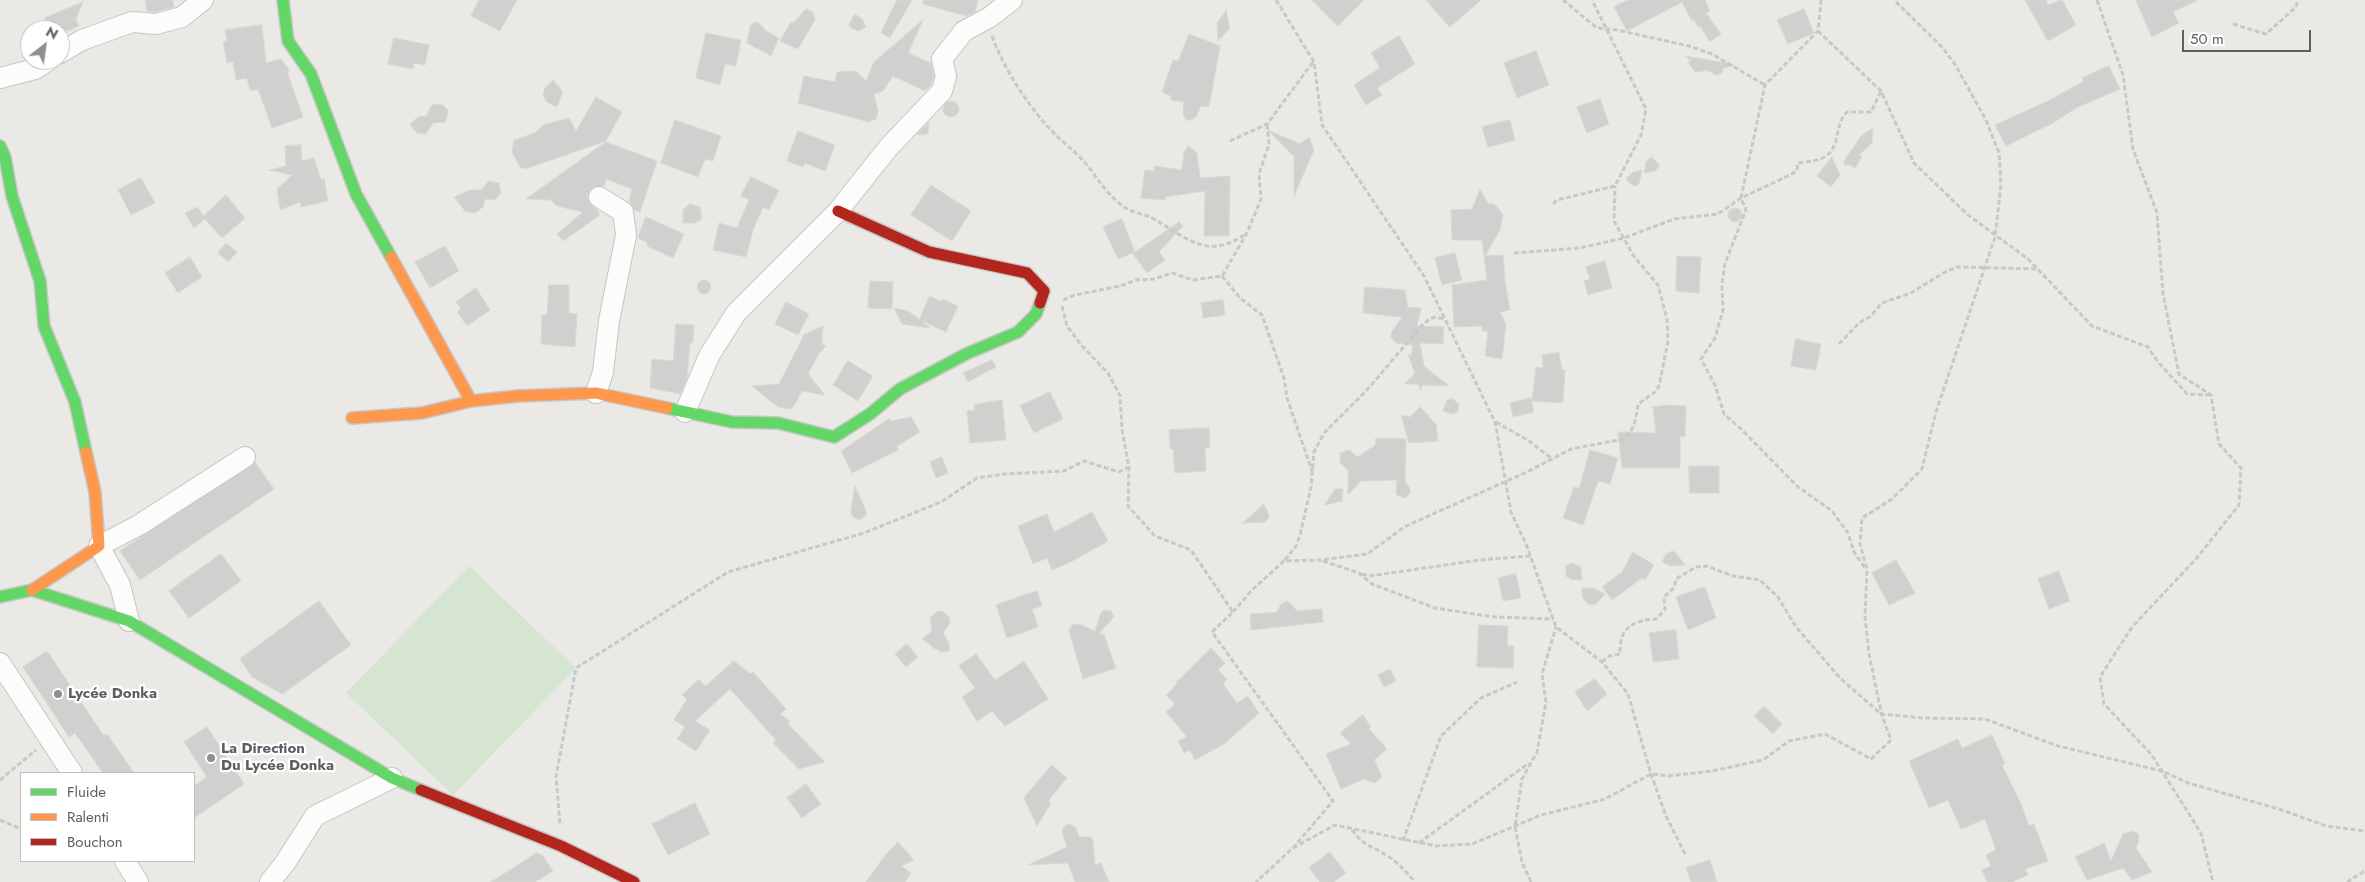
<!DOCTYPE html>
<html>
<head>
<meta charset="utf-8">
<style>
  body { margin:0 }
  #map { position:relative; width:2365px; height:882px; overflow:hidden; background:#eae9e5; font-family:Jost,sans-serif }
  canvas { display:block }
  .legend { position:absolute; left:20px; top:772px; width:175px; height:90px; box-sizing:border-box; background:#fff; border:1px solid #bdbfc0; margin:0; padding:6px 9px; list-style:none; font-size:15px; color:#5b5f62 }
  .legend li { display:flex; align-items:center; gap:10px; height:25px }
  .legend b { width:25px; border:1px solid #bdbfc0 }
  .north { position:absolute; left:20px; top:20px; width:50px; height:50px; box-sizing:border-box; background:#fff; border:1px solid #bdbfc0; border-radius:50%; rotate:30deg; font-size:14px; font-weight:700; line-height:20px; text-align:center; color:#5b5f62 }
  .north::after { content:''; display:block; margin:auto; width:18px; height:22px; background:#8d8f90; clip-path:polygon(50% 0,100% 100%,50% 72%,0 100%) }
  .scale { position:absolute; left:2182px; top:30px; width:129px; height:22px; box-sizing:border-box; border:2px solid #5b5f62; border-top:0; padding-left:6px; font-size:15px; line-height:18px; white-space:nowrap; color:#5b5f62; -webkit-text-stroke:4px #fff; paint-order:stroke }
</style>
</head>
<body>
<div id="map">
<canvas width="2365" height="882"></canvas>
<ul class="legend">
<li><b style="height:6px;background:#63d668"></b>Fluide</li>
<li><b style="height:6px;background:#ff974d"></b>Ralenti</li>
<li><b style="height:6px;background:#b3261e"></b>Bouchon</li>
</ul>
<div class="north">N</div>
<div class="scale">50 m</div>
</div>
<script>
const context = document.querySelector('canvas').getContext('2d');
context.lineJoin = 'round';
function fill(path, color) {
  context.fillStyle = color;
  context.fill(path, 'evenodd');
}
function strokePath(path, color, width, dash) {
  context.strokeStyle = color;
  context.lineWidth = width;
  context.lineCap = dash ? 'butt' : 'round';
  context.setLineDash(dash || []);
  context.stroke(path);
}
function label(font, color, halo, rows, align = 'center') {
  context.font = font + ' Jost,sans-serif';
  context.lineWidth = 4.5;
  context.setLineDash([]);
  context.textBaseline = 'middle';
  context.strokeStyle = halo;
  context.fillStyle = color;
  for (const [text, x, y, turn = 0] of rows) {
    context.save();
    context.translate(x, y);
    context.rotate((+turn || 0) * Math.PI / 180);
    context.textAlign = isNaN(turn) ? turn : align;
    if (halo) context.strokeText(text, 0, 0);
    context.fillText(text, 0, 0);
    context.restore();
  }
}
fill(new Path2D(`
  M469 566 576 668 453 795 346 693Z`), '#d5e5d2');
const building = new Path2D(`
  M146 0H173L174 7 155 12 147 11Z
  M479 0H517L500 31 471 16Z
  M897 0H912L890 38 881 33Z
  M924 0H978L975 12 966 16 923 4Z
  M1312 0H1364L1338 26Z
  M1426 0H1481L1450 27Z
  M1628 0H1705L1710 11 1706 13 1721 34 1710 42 1700 26 1698 27 1694 20 1692 21 1682 2 1627 31 1614 7Z
  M2025 0H2046L2048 5 2062 0 2076 25 2048 41Z
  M2136 0H2198L2173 12 2179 23 2152 37Z
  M83 2 76 19 79 26 60 34V30H50L45 18Z
  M806 9 813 12 815 20 798 49 780 41 791 22 793 23Z
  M1804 9 1814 33 1788 44 1777 20Z
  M1226 10 1230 28 1218 41 1217 24Z
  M855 14 862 19 866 27 858 31 851 28 849 25Z
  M923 20 908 53 931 63 934 76 931 85 925 91 893 76 883 91 874 94 878 112 876 119 869 122 798 103 804 76 835 82 837 72 856 71 866 81 874 62Z
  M758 22 766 31 779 38 771 56 747 43 750 27 752 24Z
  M262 25 266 63 281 59 288 68 289 72H287L303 117 272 128 258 89 250 91 247 78 236 80 233 62 227 63 223 42 227 41 225 30Z
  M706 33 741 40 736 66 725 64 720 85 696 78Z
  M1189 34 1220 46 1209 107 1201 106 1196 117 1191 120H1186L1183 114 1184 102 1171 100V96L1162 92 1173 60 1178 61Z
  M1399 36 1415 64 1377 88 1382 95 1366 105 1354 85 1380 68 1371 53Z
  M394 38 429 45 425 65 414 63 413 69 388 64Z
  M1536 51 1549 85 1517 98 1504 63Z
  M1685 56 1733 64V66L1723 68 1722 73 1716 75 1707 70 1698 72 1694 71 1688 62 1691 61Z
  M2109 66 2120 89 2076 108 2053 123 2006 146 1995 125 2050 100 2084 81 2082 78Z
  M553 80 563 92 557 107 547 102 543 95 545 88Z
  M596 97 622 112 606 141 525 169 520 167 512 152 514 140 535 133 543 125 569 118 576 131Z
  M1600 99 1609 124 1587 133 1577 107Z
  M943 109a8 8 0 1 1 16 0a8 8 0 1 1-16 0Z
  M434 104 443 105 447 109 448 114 445 122 433 123 426 134 417 133 410 124 418 117 427 116 430 108Z
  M675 120 721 136 713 161 705 159 698 177 661 163Z
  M1510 120 1515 140 1488 147 1482 127Z
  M929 122 928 133 925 135 917 134Z
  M1873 128 1872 143 1859 155 1862 157 1855 168 1848 164 1845 166 1844 161 1861 136Z
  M1268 130 1300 144 1309 137 1314 150 1294 196V157Z
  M798 131 835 145 825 171 805 163 803 167 787 161Z
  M606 142 657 161 640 212 635 210 629 201 632 189 606 179 604 186 593 187 587 196 589 203 598 211 600 215 563 241 557 234 583 212 557 206 551 200 526 199Z
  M301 145 302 161 314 158 321 180 324 179 328 201 301 207 300 202 280 210 277 189 292 175 269 170 286 166 285 146Z
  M1188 146 1197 153 1200 178 1230 176 1229 236H1204L1205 191 1165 197 1166 200 1141 198 1145 170 1154 171V166L1182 170 1184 153Z
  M1651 157 1660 165 1655 171 1644 173 1646 163Z
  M1832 157 1840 175 1831 187 1817 176Z
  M1642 170 1639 184 1636 186 1630 184 1626 178 1632 173Z
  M751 177 779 190 769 210 763 207 753 230 746 257 713 250 719 223 737 228 749 200 741 196Z
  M141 178 155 203 131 215 118 190Z
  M489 181 499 183 501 193 494 200 485 199 483 207 475 213 465 211 454 197 470 190H481Z
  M931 185 971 211 952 241 911 215Z
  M1480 189 1488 204H1494L1503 214 1500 230 1485 256 1503 255 1505 276H1504L1510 310 1500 312 1506 325 1502 359 1485 356 1488 331H1482V326L1454 327 1452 285 1487 280 1482 240H1452L1451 210 1472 209Z
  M226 195 245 218 222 238 205 219 194 228 185 213 198 207 203 216Z
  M690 204 700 207 702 219 695 223H683V210Z
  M1728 215a7 7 0 1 1 14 0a7 7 0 1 1-14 0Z
  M646 217 684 234 673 258 647 246 648 243 638 238Z
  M1122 219 1135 252 1118 259 1103 227Z
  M1179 222 1183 226 1159 252 1165 260 1147 273 1133 254Z
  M226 243 237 252 228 262 218 253Z
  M445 246 459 271 430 288 415 262Z
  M1455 253 1462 280 1442 285 1435 258Z
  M1677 256 1701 257 1699 293 1676 291Z
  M190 257 202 277 178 293 165 273Z
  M1605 261 1612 288 1588 295 1584 281 1590 279 1586 267Z
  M697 287a7 7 0 1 1 14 0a7 7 0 1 1-14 0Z
  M870 281 893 282 892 309 868 308Z
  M549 285H569V313L577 314 575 347 541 344 542 315H547Z
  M1365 287 1405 290 1408 309 1409 307 1421 308 1417 326 1444 327 1443 344 1420 343 1424 366 1449 386 1422 385 1421 391 1418 384H1404L1415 374 1408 354 1411 357 1413 345 1396 343 1391 337V333L1402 317 1363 313Z
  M476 288 490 310 467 326 457 312 461 309 456 302Z
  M930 296 942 302 943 299 958 306 946 332 922 321 930 328 902 324 894 308 908 311 919 319Z
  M1223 300 1225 315 1203 318 1201 303Z
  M786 302 809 314 798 335 775 324Z
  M676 324 694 325 693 343H690L687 378 680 394 650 388 652 359 673 361Z
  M823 326 822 344 826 346 818 355 808 374 825 395 802 391 794 406 790 409 778 407 752 386 779 384 804 335Z
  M1796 339 1821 344 1816 370 1791 366Z
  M1559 353 1562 370H1565L1563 403 1532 401 1536 367 1543 368 1542 355Z
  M992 360 996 367 968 382 963 373Z
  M848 361 873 376 858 401 833 385Z
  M1050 392 1063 419 1034 433 1020 406Z
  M1531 398 1534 412 1513 417 1510 403Z
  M1453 399 1459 404 1458 411 1452 414 1443 411 1447 400Z
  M1002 400 1006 440 970 443 967 411 975 410 974 405Z
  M1670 405 1686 406 1685 437 1680 436V468H1622L1618 432 1656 433 1653 407Z
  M1420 407 1436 424 1438 441 1409 443 1401 415 1410 417Z
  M911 417 920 432 897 446 898 450 852 473 841 451 890 418 891 421Z
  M1209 428 1210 447 1205 448 1206 471 1175 473 1173 449H1170L1169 430Z
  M1376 438 1406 439 1405 479H1404L1410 489V493L1405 498 1398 496 1396 493 1397 480 1361 481 1348 495V470L1340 463V453L1349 450 1358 457 1375 445Z
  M1590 450 1618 458 1610 484 1598 481 1583 525 1563 518 1574 487 1579 488Z
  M942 457 948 473 936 478 930 462Z
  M255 462 274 489 140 580 120 551Z
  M1689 466H1719V493H1690Z
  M855 486 866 511V515L860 520 853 517 851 513Z
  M1335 489H1343L1342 501 1325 505Z
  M1264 504 1269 515 1268 519 1265 522 1243 523Z
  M1092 512 1108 541 1069 563 1052 570 1047 558 1033 564 1018 526 1047 514 1054 532Z
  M1673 551 1676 553 1685 565 1671 566 1662 562 1666 554Z
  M1633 552 1654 565 1645 580 1642 578 1612 600 1602 587 1622 572Z
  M221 554 241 581 189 618 169 591Z
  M1896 560 1915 593 1889 605 1872 573Z
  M1572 563 1581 567 1582 580H1572L1566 576V566Z
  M2059 571 2070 601 2049 609 2038 579Z
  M1516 574 1521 598 1503 601 1498 578Z
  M1705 587 1716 618 1688 630 1676 597Z
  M1582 588H1593L1605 594 1596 604 1589 605 1583 598Z
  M1037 591 1042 606 1032 609 1038 627 1007 638 996 605Z
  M319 601 351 645 282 694 252 677 240 659Z
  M1288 601 1297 611 1322 609 1323 622 1251 630 1250 614 1277 612 1281 604Z
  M1104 610 1111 611 1114 617 1099 633 1104 635 1116 668 1083 679 1069 631 1072 625 1079 624 1095 631 1101 613Z
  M937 611H942L949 617 950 623 943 633 949 643V651L941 652 935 648 933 650V647L922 639 932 631 930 618Z
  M1479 625 1508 626 1507 646H1514L1513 668 1477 667Z
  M1676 630 1679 659 1653 662 1649 633Z
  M907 644 918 657 906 667 895 654Z
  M1211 648 1225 663 1218 670 1227 679 1223 684 1237 703 1248 696 1259 713 1224 744 1195 760 1190 750 1184 753 1178 741 1187 737 1166 712 1175 704 1166 695 1177 684 1176 683Z
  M47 651 104 736 107 734 134 773H103L75 733 69 737 23 667Z
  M976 654 995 680 1024 661 1048 699 1005 726 992 711 977 721 962 697 975 688 959 666Z
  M734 661 751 674 753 672 786 709 780 714 790 721 788 724 825 762 799 769 773 743 776 740 730 689 695 721 710 730 696 751 677 739 685 727 674 720 687 699 682 695 699 679 705 686Z
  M1390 669 1396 681 1384 687 1378 675Z
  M1595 679 1607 694 1587 711 1575 692Z
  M1764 706 1782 724 1773 734 1754 716Z
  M1363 715 1371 727 1368 728 1387 749 1374 760 1381 774V778L1375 783 1364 779 1341 789 1326 754 1351 744 1340 733Z
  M207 727 244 784 194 818V786L207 777 184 742Z
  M1992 735 2005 764 2002 765 2022 806 2029 826 2034 824 2048 861 2025 869 2028 875 2012 882H1987L1982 870 1991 866 1986 855 1996 850 1985 819 1961 829 1948 800 1929 808 1909 761 1958 739 1962 748Z
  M1052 765 1067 778 1048 801 1051 803 1037 826 1024 798Z
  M806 784 821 804 802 818 787 798Z
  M695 803 710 834 668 855 652 824Z
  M1070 824 1076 828 1079 837H1091L1093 841 1095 865 1101 863 1109 882H1075L1068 863 1028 865 1067 847 1062 832 1064 826Z
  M2132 831 2138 834 2139 841 2136 848 2152 872 2132 880 2123 868 2087 880 2075 857 2104 843 2111 861 2123 834Z
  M898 842 914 860 901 866 911 873 905 882H866L883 858Z
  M1330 852 1346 873 1334 882H1320L1309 868Z
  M537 853 542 855 553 871 535 882H491Z
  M1710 860 1717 882H1691L1686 868Z`);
fill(building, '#d1d0ce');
strokePath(building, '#d9d8d4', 1);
const street = new Path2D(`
  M60 53 82 40 132 22 156 24 182 17 203 0
  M0 78 35 69 49 60
  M596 393 603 372 609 321 626 235 623 212 599 197
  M685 412 709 356 736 313 838 211 888 148 942 91 946 76 942 59 964 31 990 17 1012 0
  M129 621 120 585 99 546 139 525 245 457
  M0 663 72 773
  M125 861 138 882
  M270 882 285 863 315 816 392 778`);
const fast = new Path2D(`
  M283 0 288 41 311 74 356 194 391 257
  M0 146 5 157 12 196 40 281 44 326 75 402 86 452
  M667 408 732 422 778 423 834 437 870 414 900 389 966 354 1018 332 1036 314 1040 303
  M0 597 32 590 129 621 392 778 421 790`);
const slow = new Path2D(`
  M391 257 471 401
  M352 418 422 413 471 401 518 396 596 393 667 408
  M32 590 99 546 95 492 86 452`);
const jam = new Path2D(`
  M838 211 929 252 1027 273 1044 291 1040 303
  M421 790 561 846 634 882`);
strokePath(street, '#c4c5c5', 22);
strokePath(fast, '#c7c7c7', 14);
strokePath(slow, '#c7c7c7', 14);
strokePath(jam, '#c7c7c7', 14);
strokePath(new Path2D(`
  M1276 0 1314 62 1322 125 1424 276 1495 422 1511 512 1526 544 1556 627 1602 662 1628 694 1651 774 1666 816 1686 856
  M1563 0 1597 28 1617 30 1689 46 1712 54 1765 85
  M1821 0 1818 31 1765 85 1741 198 1746 210 1725 263 1722 284 1723 310 1715 338 1701 359 1715 385 1724 414 1742 430 1798 487 1832 511 1848 533 1854 552 1865 568
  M2097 0 2123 75 2133 149 2157 213 2163 294 2179 374 2211 395 2219 444 2241 468 2239 505 2196 559 2132 627 2100 677 2104 704 2151 754 2201 833 2213 882
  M2233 24 2266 34 2296 7 2298 0
  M1818 31 1881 91 1914 163 1968 215 2028 259 2092 326 2148 347 2158 362 2187 394 2209 395
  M992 36C1004 69 1024 99 1047 126 1060 140 1076 152 1088 166 1098 180 1106 192 1120 204 1130 213 1143 213 1154 219 1189 239 1207 261 1247 233
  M1230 141 1267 124 1313 62
  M1553 204 1557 200 1615 186 1641 135 1646 109 1592 0
  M1514 253 1580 248 1624 238 1674 219 1718 214 1741 198 1792 174 1797 170 1798 163C1806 162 1818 161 1825 157 1841 146 1834 125 1847 112H1871L1881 91
  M1222 276 1240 298 1262 315 1284 378 1287 398 1312 471
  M1063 300 1075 295 1120 286 1136 280 1155 279 1172 273 1193 280 1222 276 1247 233 1261 199 1259 174 1269 144 1267 124
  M1062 306 1067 326 1082 346 1108 373 1120 396 1122 430 1129 467 1128 506 1155 536 1191 550 1233 612 1212 632 1333 801 1293 848 1256 882
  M1839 344 1859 323 1871 316 1882 303 1911 293 1945 272 1957 267 2037 269
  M1496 422 1529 441 1552 459
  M1285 560 1296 546 1300 535 1311 487 1314 452 1324 433 1367 390 1424 323 1434 317 1445 319
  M1323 561 1359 573 1372 584 1435 608 1494 617 1553 619
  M1362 574 1369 576 1480 560 1530 556
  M1233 612 1252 590 1284 561 1320 560 1367 554 1406 526 1527 472 1571 449 1623 439C1635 431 1636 417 1638 404L1655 392 1659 386 1668 341 1667 319 1658 285 1633 255 1614 221 1615 186
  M1602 662 1609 656 1620 654C1619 628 1633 620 1656 619L1665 610 1664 597 1674 588 1676 579 1696 567 1707 566 1733 576 1760 580 1778 597 1796 627 1840 678 1881 714 1924 718 1985 719 2058 746 2162 771 2188 783 2279 809 2326 826 2365 831
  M0 780 36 750
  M0 820 21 829
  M560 823 556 777 576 668 728 572 864 533 941 502 977 478 1004 474 1064 471 1084 461 1119 472 1129 467
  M1352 830C1366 848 1369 844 1386 855 1398 862 1406 872 1415 882
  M1403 841 1441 736 1481 698 1517 682
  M1419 843 1529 763
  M1293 848 1335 825 1436 846 1472 844 1541 815 1605 799 1651 774 1669 776 1712 771 1763 760 1789 741 1825 734 1871 759 1891 740 1882 716 1869 654 1865 616 1867 570 1860 544 1862 518 1892 499 1922 469 1936 412 1995 237 2001 184 1999 153 1986 120 1956 66 1943 48 1894 0
  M1531 882 1522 862 1515 827 1522 779 1537 752 1546 702 1542 674 1556 627
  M2347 882 2365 871`), '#c5cac7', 3, [5, 2.5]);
strokePath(street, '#fcfcfb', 20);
strokePath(fast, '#63d668', 11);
strokePath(slow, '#ff974d', 11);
strokePath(jam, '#b3261e', 11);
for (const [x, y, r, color] of [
  [58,694,5,"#8d8f90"],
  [211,758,5,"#8d8f90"]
]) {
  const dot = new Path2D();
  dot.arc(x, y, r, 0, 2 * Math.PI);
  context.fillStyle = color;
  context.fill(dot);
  strokePath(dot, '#fff', 2);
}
label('bold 15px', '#5b5f62', '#fff', [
  ["Lycée Donka",68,694],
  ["La Direction",221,749],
  ["Du Lycée Donka",221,766]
], 'left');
</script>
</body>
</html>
